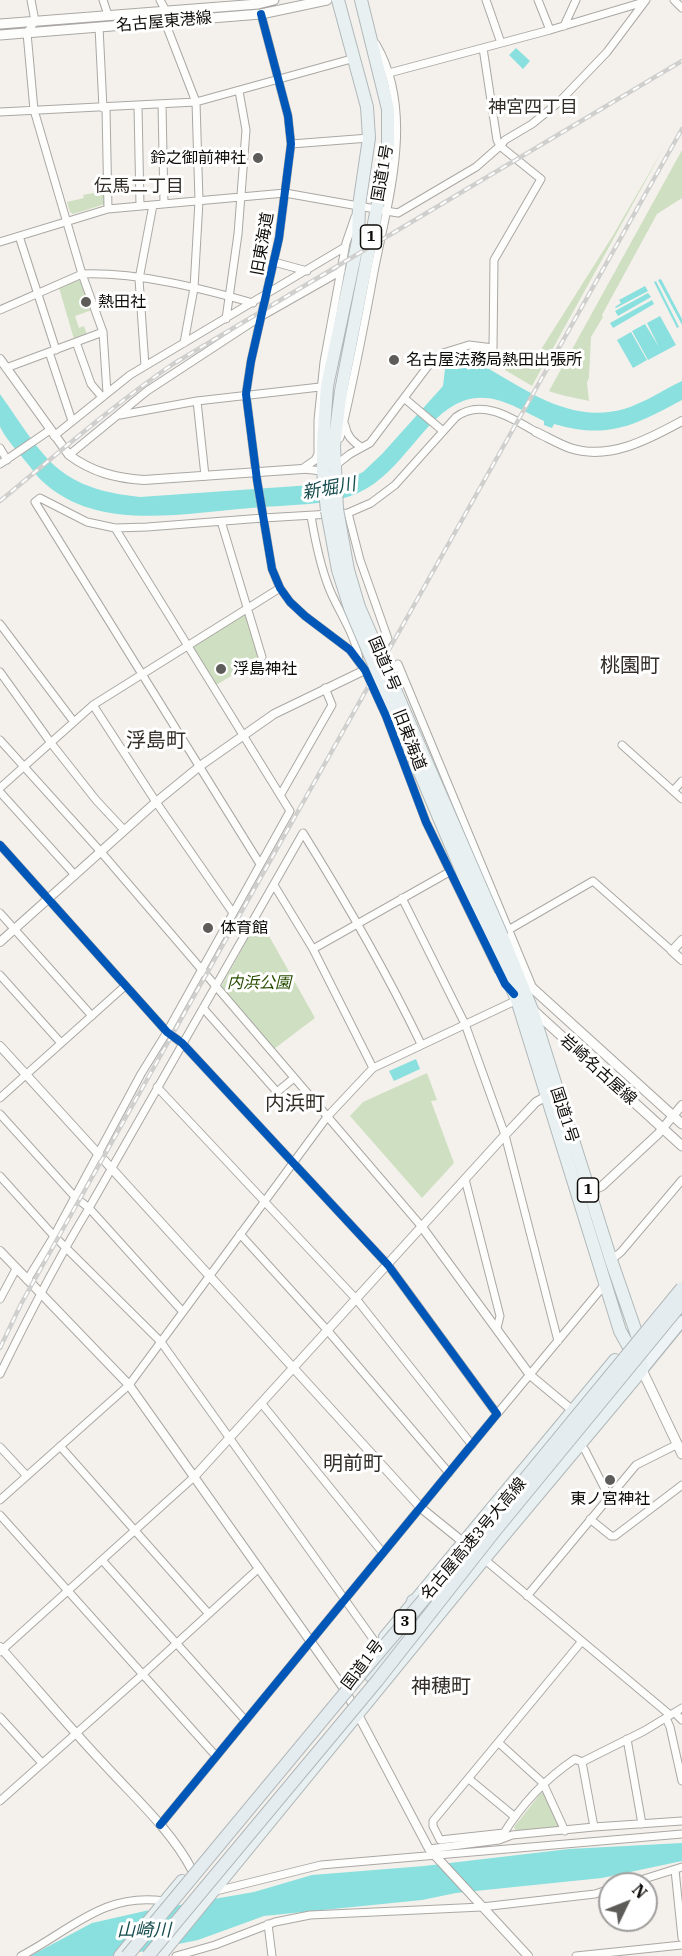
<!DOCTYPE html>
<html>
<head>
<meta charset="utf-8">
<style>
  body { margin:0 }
  #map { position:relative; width:682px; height:1956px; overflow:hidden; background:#f4f1ec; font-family:"IBM Plex Serif",serif }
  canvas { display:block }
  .north { position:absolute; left:598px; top:1872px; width:60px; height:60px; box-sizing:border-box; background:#fff; border:2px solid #9f9e9d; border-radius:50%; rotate:47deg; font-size:16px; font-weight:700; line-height:24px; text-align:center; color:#0e0c09 }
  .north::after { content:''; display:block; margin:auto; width:21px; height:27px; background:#5e5c58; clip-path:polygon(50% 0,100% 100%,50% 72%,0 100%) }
</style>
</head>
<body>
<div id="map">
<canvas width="682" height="1956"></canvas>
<div class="north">N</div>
</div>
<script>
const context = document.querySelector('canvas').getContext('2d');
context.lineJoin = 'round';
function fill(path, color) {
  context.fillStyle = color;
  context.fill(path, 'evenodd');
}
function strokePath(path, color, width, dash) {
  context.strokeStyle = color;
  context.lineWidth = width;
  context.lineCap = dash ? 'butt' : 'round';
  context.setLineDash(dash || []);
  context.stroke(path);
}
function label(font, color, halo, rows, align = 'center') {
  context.font = font + ' "IBM Plex Serif","Noto Sans JP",serif';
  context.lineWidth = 6;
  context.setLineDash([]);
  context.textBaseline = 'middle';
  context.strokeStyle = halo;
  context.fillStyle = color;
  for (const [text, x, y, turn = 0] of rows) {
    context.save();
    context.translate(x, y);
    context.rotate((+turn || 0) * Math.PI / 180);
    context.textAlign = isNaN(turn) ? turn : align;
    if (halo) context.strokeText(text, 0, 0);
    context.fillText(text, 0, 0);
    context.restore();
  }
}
fill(new Path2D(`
  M666 144 532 386 505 370 516 353 533 362 612 237Z
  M682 150V198L657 214 602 315 603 317 591 337 589 377 587 383 589 401C580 399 555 394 549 391Z
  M104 191 105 204 73 214 70 212 67 202 84 198 83 195Z
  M78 280 81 281 92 310 75 316 79 328 84 326 87 335 74 339 59 288Z
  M245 614 249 617 260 659 216 685 194 650V646Z
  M259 918 315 1018 274 1049 221 987Z
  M427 1073 437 1100 431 1101 454 1163 422 1198 350 1116 363 1102Z
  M541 1793 546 1794 559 1824 557 1828 516 1831 514 1827Z`), '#cfdfc1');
fill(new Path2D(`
  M516 48 530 61 523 69 509 55Z
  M661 279 682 319V325L658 280Z
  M656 281 679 327 677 328 654 282Z
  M645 286 648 291 616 308 615 307 621 303 619 300Z
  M648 293 651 297 618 316 615 311Z
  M652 300 654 304 613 328 610 323Z
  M660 316 676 345 648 360 632 331 645 324 659 347 647 323Z
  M631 332 647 360 633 368 617 340Z
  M477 359 484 362V366C528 391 571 424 624 409 644 403 663 390 682 381V400C635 425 609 440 554 424L552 428 544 425V421C519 409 492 390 463 401 423 416 403 473 358 493 330 506 282 505 251 508 183 513 96 533 41 480 36 475 31 468 27 463 20 454 3 436 0 426 0 417 0 404 0 394 45 458 56 488 140 497L340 483 363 472 382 454 443 386 445 369 452 365 455 369 471 366Z
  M416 1059 420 1069 394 1081 389 1071Z
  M682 1843V1861L602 1878 456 1893 422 1900 264 1916 198 1940 120 1956H30L92 1923 145 1911 254 1892 312 1875 424 1866 569 1849Z`), '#8ae0de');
const minor = new Path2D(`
  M31 0 35 21 27 33 34 110 82 274 103 332 107 393
  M103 0 108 15
  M160 0 166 11
  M486 0 501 43
  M538 0 550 30
  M674 0 682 8
  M261 14 288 116 291 144 279 238 251 361 246 394 257 480 272 569 280 588 290 602 305 616 350 650 365 670 386 716 426 822 498 970
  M165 22 196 102 199 201 194 288 184 343
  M564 26 576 0
  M99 27 103 108
  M389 73 550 30 644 2
  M162 104 164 204
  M138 106 140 206
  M106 108 108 209
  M0 112 196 102 355 58
  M291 144 369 138
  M19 236 56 350
  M0 242 108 209 285 193 398 213 476 167 500 146 505 140 532 124 559 102 607 52 646 0
  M274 262 307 271
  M0 310 82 274C137 272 200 288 253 303
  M226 319 238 234 246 130 239 91
  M76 342 91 384 102 397
  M49 352 72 421
  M145 366 139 279 153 205
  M6 368 103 332
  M404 398 443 431
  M197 401 205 476
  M120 415 197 401 320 387
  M345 425C347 436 352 441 361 447
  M54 436 130 375 345 247
  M340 438C353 383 364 327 374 272 388 199 416 113 376 44
  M0 448 7 460
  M69 455 147 391 260 317 341 271
  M0 464 50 430
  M336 465 350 454 370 443 428 366 443 353 469 345 493 348 494 260 541 179 500 146 497 140 483 48
  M302 469 315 460 318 454V420L324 362 346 243 355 217
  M302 469 323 471
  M311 516C315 540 320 565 329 588 338 611 356 635 359 660
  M221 521 262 657
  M0 624 74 722
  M377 654 388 639 360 560 348 513 371 503 395 485 456 417C482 398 512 418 536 432
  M0 672 51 743 96 800 124 830
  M388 679 398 664 532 986
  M93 705 156 802 233 913
  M0 740 101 852 422 1227
  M622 745 682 799
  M0 788 93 705 280 588
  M673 791 682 781
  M0 792 75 875
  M281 794 332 705 325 688
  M0 845 167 1032 182 1043 388 1265 497 1414 160 1825
  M260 864 35 502 40 498 87 522 115 528 147 527 263 518 348 513
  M274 885 313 949 373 1068
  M402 898 465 1024 505 1135 558 1341
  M0 913 92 1016
  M510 929 593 881 672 951
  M313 949 451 871
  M0 975 61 1043
  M203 1008 277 1092 294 1078
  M157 1087 357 1300 472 1445
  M0 1098 125 986
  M0 1114 75 1197 89 1208 183 1312
  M0 1176 54 1236 161 1342 378 1646
  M465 1179 500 1316 497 1328
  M240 1234 328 1331 449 1473
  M611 1260 621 1252 682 1180
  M27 1280 54 1236 141 1074 167 1032 290 811 115 528
  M0 1299 16 1269
  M0 1374C28 1317 56 1262 89 1208L303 833C346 902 386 971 421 1044
  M262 1404 383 1553
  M497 1414 606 1283
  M579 1445 585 1450 606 1491 610 1495
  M60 1446 208 1613
  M0 1447 27 1476
  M0 1500 129 1385 327 1117 373 1068 517 1000
  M0 1515 215 1755
  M590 1519 611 1536H615L682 1485
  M484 1559 670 1715
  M102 1560 245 1720
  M527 1596 636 1465 678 1444
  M0 1652 194 1477
  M675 1713 682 1720
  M0 1717 42 1763
  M666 1718 670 1727 682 1781
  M627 1739 642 1824
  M499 1743 543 1783 565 1831
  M469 1779 515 1817
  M0 1801 143 1674 259 1568
  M594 1827 682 1821
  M504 1833 440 1840 433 1826V1821L582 1641
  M502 1836C521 1805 545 1779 575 1759L582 1762
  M429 1849 499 1840 512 1835 594 1827 582 1762 644 1731 682 1708
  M675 1870 682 1938
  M628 1884 682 1867
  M216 1891 321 1865 682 1834
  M268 1924 272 1956
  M21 1956C71 1930 104 1892 164 1901
  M176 1956 215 1945 275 1922 310 1915 482 1907 595 1894 610 1889
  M576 1956 682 1945`);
const tertiary = new Path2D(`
  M0 359 69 455C92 472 115 478 144 480L302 469
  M536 432C547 437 559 444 570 448 609 461 649 439 682 421
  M682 940 672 951 682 960
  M0 942 156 802 200 766 274 714 365 670
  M0 1046 421 1508 463 1542
  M589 1192 602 1186 658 1134 682 1105
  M422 1227 530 1375 572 1410
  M0 1251 129 1385 345 1690 429 1849 528 1956
  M194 1477 505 1135 536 1102 547 1096
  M0 1647C35 1686 68 1726 104 1764 135 1798 171 1830 192 1870`);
const secondary = new Path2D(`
  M0 24 258 4 274 0
  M0 35 261 14 327 0
  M519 976 682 1124
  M533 1010 682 1146
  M642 1370 682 1454`);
const primary = new Path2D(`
  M642 1370 682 1321`);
const trunk = new Path2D(`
  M337 509 334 446 341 391 388 152V109L361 0
  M327 511 323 471V443L327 386 358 241 359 206 369 138 367 107 338 0
  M491 940 517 1000 620 1331 635 1358
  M385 1637 615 1360
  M120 1956 182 1881
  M160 1956 484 1559 642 1370 637 1335 611 1260 532 1010 502 936`);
const motorway = new Path2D(`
  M371 1676 408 1630 413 1601`);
strokePath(minor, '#aba8a4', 9);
strokePath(tertiary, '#aba8a4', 10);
strokePath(secondary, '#aba8a4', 11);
strokePath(primary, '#b1b8ba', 13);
strokePath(trunk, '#b1b8ba', 14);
strokePath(motorway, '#b1b8ba', 14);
strokePath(minor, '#fdfdfc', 7);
strokePath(tertiary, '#fdfdfc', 8);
strokePath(secondary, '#fdfdfc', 9);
strokePath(primary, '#eef3f5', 10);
strokePath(trunk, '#e9f0f2', 12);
strokePath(motorway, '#e4ecf0', 12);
const rail = new Path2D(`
  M0 501C57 454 112 406 173 364L682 61
  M0 1348 21 1304 59 1236 682 129`);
strokePath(rail, '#cfcfcd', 4.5);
strokePath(rail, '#fff', 2, [7]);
const trunkBridge = new Path2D(`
  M337 509 348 570 359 607 502 936
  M327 511 338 570 350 608 491 940`);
const motorwayBridge = new Path2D(`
  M127 1956 364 1670 488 1524 682 1288
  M148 1956 377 1681 494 1532 682 1303`);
strokePath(trunkBridge, '#b1b8ba', 14, []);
strokePath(motorwayBridge, '#b1b8ba', 14, []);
strokePath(trunkBridge, '#e9f0f2', 12);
strokePath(motorwayBridge, '#e4ecf0', 12);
strokePath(new Path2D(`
  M261 14 288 116 291 144 279 238 251 361 246 394 257 480 272 569 280 588 290 602 305 616 350 650 365 670 386 716 426 822 505 984 514 994
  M0 845 167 1032 182 1043 388 1265 497 1414 160 1825`), '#0057b8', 8);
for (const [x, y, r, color] of [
  [258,158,6,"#5e5c58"],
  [86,302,6,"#5e5c58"],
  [394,360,6,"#5e5c58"],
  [221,669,6,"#5e5c58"],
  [208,928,6,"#5e5c58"],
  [610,1480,6,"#5e5c58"]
]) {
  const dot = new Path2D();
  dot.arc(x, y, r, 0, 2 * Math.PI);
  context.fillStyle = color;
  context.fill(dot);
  strokePath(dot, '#fff', 2);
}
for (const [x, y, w] of [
  [371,237,21],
  [588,1190,21],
  [405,1622,21]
]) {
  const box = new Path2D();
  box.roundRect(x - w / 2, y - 12, w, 24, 4.5);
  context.fillStyle = '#fff';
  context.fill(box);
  strokePath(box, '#0e0c09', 1.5);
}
label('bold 15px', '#0e0c09', null, [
  ["1",371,237],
  ["1",588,1190],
  ["3",405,1622]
]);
label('16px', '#0e0c09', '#fff', [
  ["名古屋東港線",164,22,-5],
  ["国道1号",383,173,-80],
  ["旧東海道",263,244,-80],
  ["国道1号",384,664,67],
  ["旧東海道",409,740,69],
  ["岩崎名古屋線",598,1070,42],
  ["国道1号",564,1115,72],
  ["名古屋高速3号大高線",474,1539,-50],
  ["国道1号",363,1665,-53]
]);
label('16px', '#0e0c09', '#fff', [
  ["鈴之御前神社",246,158,"right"],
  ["熱田社",98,302],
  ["名古屋法務局熱田出張所",406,360],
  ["浮島神社",233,669],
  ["体育館",220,928],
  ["東ノ宮神社",610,1499,"center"]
], 'left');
label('italic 16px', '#274e00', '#fff', [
  ["内浜公園",259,983]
]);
label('18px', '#322e27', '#fff', [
  ["神宮四丁目",533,108],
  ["伝馬二丁目",139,187]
]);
label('italic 18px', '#164c4d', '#fff', [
  ["新堀川",329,489,-10],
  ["山崎川",144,1931]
]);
label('20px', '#322e27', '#fff', [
  ["桃園町",630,666],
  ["浮島町",156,741],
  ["内浜町",295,1104],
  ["明前町",353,1464],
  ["神穂町",441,1687]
]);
</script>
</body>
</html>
